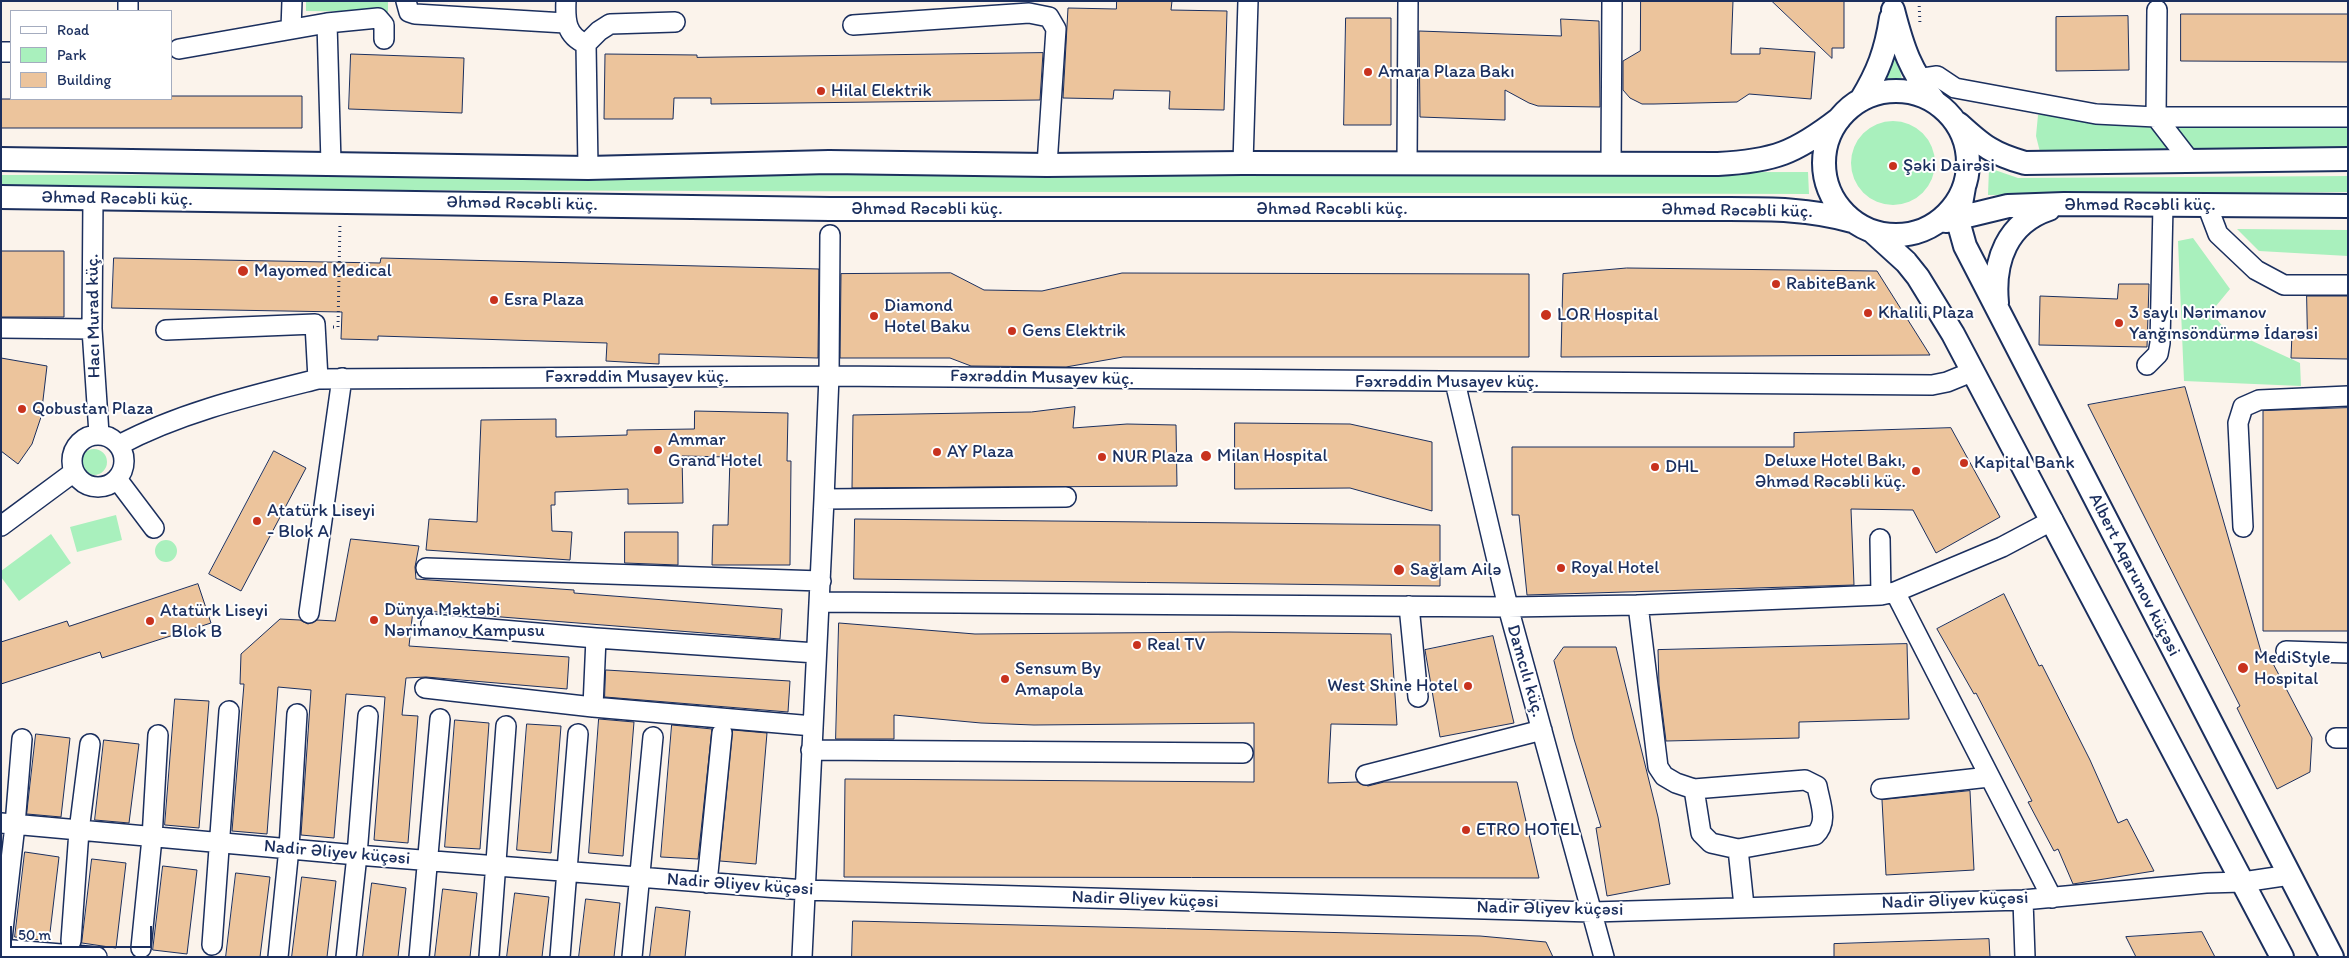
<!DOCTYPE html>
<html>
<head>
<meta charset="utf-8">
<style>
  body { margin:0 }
  #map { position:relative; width:2349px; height:958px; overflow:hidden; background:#fbf3eb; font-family:Itim,sans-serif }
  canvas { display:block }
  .frame { position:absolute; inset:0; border:2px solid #1b2f5e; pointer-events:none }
  .legend { position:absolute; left:10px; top:10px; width:162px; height:90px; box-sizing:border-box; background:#fff; border:1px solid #a4acbf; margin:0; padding:6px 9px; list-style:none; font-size:15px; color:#1b2f5e }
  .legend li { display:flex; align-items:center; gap:10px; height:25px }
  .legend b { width:25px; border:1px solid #a4acbf }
  .scale { position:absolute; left:10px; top:926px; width:142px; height:22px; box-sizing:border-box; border:2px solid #1b2f5e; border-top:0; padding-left:6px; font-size:15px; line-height:18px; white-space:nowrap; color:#1b2f5e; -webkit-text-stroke:4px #fff; paint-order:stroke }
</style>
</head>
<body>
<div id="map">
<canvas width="2349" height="958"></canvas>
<div class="frame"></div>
<ul class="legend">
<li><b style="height:6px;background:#fff"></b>Road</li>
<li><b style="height:14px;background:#a9f0bd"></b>Park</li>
<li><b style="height:14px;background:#ecc49c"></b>Building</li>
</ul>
<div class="scale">50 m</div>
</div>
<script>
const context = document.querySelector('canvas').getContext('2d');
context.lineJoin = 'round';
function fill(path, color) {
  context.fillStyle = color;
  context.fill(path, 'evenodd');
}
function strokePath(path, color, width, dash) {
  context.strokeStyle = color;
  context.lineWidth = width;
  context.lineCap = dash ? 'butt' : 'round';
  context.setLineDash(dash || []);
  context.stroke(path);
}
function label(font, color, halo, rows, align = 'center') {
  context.font = font + ' Itim,sans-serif';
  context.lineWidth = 4;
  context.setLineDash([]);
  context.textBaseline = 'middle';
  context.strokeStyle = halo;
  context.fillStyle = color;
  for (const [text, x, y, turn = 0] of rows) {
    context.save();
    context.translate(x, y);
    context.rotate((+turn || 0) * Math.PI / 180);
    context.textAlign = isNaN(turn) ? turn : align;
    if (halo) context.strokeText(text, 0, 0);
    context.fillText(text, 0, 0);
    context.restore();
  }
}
fill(new Path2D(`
  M306 1H388V12L306 11Z
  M1894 44 1903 84 1883 85Z
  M2348 106V148L2040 152 2036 136 2038 115Z
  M1851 163a42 42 0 1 1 84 0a42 42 0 1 1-84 0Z
  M1989 168 2018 178 2348 176V192L1988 195Z
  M1808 172 1809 194 1 189V175Z
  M2237 229 2348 230V256L2259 251Z
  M2193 238 2230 289 2211 312 2224 328 2300 363 2301 386 2184 381 2178 241Z
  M81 462a13 13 0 1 1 26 0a13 13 0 1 1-26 0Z
  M116 515 122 540 77 552 70 527Z
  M51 534 71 563 19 601 1 577V571Z
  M155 551a11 11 0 1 1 22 0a11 11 0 1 1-22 0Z`), '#a9f0bd');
const building = new Path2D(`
  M1117 1H1172L1171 10 1227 11 1224 110 1169 109 1170 91 1114 90 1113 99 1063 98 1068 8 1116 9Z
  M1641 1H1733L1731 54H1760V48L1815 52 1811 99 1749 94 1737 102 1654 104H1642L1630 98 1623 90V61L1640 51Z
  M1772 1H1844V48H1832V58Z
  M2181 14H2348V62L2181 61Z
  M2128 16 2129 70 2056 71V17Z
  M1346 18H1391V125H1344Z
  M1561 19 1599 21 1600 107 1538 106 1529 103 1505 90V120L1420 117 1419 31 1561 36Z
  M1043 53 1040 100 711 104V98H674L673 119H604L605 54 697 55V57Z
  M351 54 464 58 462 113 349 109Z
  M171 96H302V128H1V99H171Z
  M1 251H64V317H1Z
  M114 258 380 263 381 258 819 269 818 358 659 354V364L606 361 607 343 378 336V340L341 339 342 312 112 308Z
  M1627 268 1877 271 1930 355 1561 357 1563 274Z
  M951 273 984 290 1042 291 1122 273 1529 274V357H1123L1066 367 971 366 950 358H840L841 274Z
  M2119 284H2149L2147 347 2039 345 2040 296 2117 299Z
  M2307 296H2348V359L2291 358 2292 333 2307 334Z
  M1 358 47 366 41 417 32 444 18 464 1 451Z
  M2185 387 2262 655 2268 654 2312 738 2310 772 2277 789 2237 708 2240 706 2088 405Z
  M1075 407 1073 428 1127 424 1176 425 1177 486 852 488 853 415 1031 412Z
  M2348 408V631H2263V411Z
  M695 411 788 413 787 461H791L790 565H712L713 525H728L730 457 682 456 683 503 628 504V489L555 492V505H551L552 531 572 532 570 560 426 550 429 519 477 522 481 420 556 419V437L627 435V430L694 429Z
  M1235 423 1350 424 1432 442V511L1350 488 1235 489Z
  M1951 428 2000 517 1936 553 1913 510 1851 509 1854 585 1527 595 1519 515H1512V447H1794V433Z
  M274 451 306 468 241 591 209 574Z
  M855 519 1440 525V586L854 579Z
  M625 532H678V565L625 563Z
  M351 539 419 546 415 567 416 579 574 590V593L782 609 780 639 413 610 409 646 569 657 567 689 426 677 406 678 402 715 418 716 408 843 374 840 385 697 346 694 334 838 301 835 311 690 278 687 267 834 232 831 244 684H240L241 654 280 619 300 620 308 624 317 620 335 621Z
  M198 584 211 623 102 658 100 652 1 684V642L67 621 69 626Z
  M2004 594 2039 666 2042 665 2090 760 2118 823 2127 819 2154 871 2073 884 2058 849 2054 851 2028 802 2032 801 1976 693 1974 694 1937 629Z
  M839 623 975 634 1229 632 1391 634 1397 725 1331 724 1328 783 1358 782 1368 786 1384 782H1517L1539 878 844 877 845 779 1254 782V723L1034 725 981 723 894 715V739H836Z
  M1493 636 1514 723 1440 737 1425 650Z
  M1907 644 1909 719 1799 722V738L1666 741 1659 685 1658 650Z
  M1564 647H1616L1658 817 1670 884 1607 896 1596 828 1601 827 1574 739 1554 661Z
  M606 670 790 681 788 712 605 697Z
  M175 699 209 701 199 828 165 825Z
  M599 719 634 722 623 856 589 853Z
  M455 720 489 723 480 849 445 847Z
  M527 724 561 726 551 853 517 850Z
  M672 725 712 729 698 859 661 857Z
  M733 730 767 733 756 864 720 861Z
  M36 734 70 738 61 817 27 814Z
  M104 740 139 744 129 823 95 820Z
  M1970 791 1974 870 1886 875 1882 800Z
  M25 852 59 857 49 941 15 937Z
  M92 859 126 863 116 948 82 943Z
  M163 866 197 870 187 954 153 950Z
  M236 873 270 877 260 957H226Z
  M302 877 336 881 327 957H292Z
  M372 883 406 888 398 957H363Z
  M443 889 477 893 470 957H435Z
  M515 893 549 897 542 957H507Z
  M586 899 620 903 614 957H579Z
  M656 907 690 911 685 957H650Z
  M853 921 1480 936 1546 942 1553 957H852Z
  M2202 932 2215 957H2136L2126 937Z
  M1989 939 1990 957H1834V944Z`);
fill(building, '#ecc49c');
strokePath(building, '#1b2f5e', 1);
const minor = new Path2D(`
  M406 1 409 12 415 14 565 23
  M566 1C565 20 566 36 586 44L588 168
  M2157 10 2156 117 2190 161
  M128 11V1
  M327 23 331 163
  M853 25 1029 13 1049 17 1056 29 1047 165
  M291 29 292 1
  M586 44 599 31 610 24 675 22
  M179 49 327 23 378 18 384 25V39
  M1 52H11
  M1917 79 1937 76 1955 88 2096 114 2156 117H2348
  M1243 163 1248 1
  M1407 163 1408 1
  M1611 163 1612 1
  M93 198 92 329 99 434
  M2207 205 2218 234 2256 270 2284 285H2348
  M1 328 92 329
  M166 330 315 324 318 379
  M2147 365 2158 354 2160 343 2163 205
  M1455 382 1508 607 1604 957
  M72 461a26 26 0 1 1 52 0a26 26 0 1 1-52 0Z
  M119 445C181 412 250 396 318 379L829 376 1932 385 1947 382 1974 371
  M117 479 154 528
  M824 499 1066 497
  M1 526 74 472
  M2243 527 2238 423 2243 407 2259 400 2348 396
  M1880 539 1881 595
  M426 568 821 581
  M1895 592 2052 898
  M820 602 1508 607 1638 605 1881 595 1895 592 2002 547 2053 520
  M1638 605 1658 767 1664 776 1676 783 1694 789 1805 780 1817 786C1820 803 1829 822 1815 835L1738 849 1744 906
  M1409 606 1418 697
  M309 613 342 378
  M431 624 596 638 816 653
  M596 638 593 707 813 726
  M2286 651 2348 653
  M425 688 593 707
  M2336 738H2348
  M811 750 1243 753
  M1366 775 1542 730
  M1694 789 1701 833 1711 843 1738 849
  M1881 789 1989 777
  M1 823 357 855 804 890 1592 912 2023 900 2206 883 2243 882 2290 875
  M707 883 722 733
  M2023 900 2025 957
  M2 939 15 825 22 739
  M71 941 79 831 90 744
  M212 945 229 711
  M141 948 152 838 158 735
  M1 949 97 957
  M278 957 289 848 297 714
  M346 957 357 855 368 716
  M419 957 440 719
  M489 957 506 726
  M560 957 578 734
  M632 957 653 737
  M802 957 824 499 829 376 830 235`);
const major = new Path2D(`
  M1893 10C1903 49 1910 70 1935 102
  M1824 163a72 72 0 1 1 144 0a72 72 0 1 1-144 0Z
  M1861 100C1878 72 1886 51 1891 18
  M1959 124C1983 146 1993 154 2025 163L2348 159
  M1 159 588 168 829 162 1047 165 1243 163 1718 164C1774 161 1795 153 1839 119
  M1964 187 1958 221 1965 246 2332 957
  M1 197 830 209H1717C1763 209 1808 208 1852 221
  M1946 221 2008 206 2064 204 2348 206
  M1873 232 1906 262 1918 277 1953 334 2282 957
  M1997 303C1993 261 2007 223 2049 209`);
strokePath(minor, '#1b2f5e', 22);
strokePath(major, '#1b2f5e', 26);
strokePath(new Path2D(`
  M1919 1 1920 25
  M333 327H338L340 222`), '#1b2f5e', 3, [1, 4]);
strokePath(minor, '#fff', 19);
strokePath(major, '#fff', 22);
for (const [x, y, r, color] of [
  [1368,72,5,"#c8321e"],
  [821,91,5,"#c8321e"],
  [1893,166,5,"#c8321e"],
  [243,271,6,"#c8321e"],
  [1776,284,5,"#c8321e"],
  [494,300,5,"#c8321e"],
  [1868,313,5,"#c8321e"],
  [1546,315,6,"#c8321e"],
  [874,316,5,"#c8321e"],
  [2119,323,5,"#c8321e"],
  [1012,331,5,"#c8321e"],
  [22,409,5,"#c8321e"],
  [658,450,5,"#c8321e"],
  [937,452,5,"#c8321e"],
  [1206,456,6,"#c8321e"],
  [1102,457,5,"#c8321e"],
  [1964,463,5,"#c8321e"],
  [1655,467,5,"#c8321e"],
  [1916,471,5,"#c8321e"],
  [257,521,5,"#c8321e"],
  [1561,568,5,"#c8321e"],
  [1399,570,6,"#c8321e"],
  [374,620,5,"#c8321e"],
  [150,621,5,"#c8321e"],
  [1137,645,5,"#c8321e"],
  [2243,668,6,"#c8321e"],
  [1005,679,5,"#c8321e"],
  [1468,686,5,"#c8321e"],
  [1466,830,5,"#c8321e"]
]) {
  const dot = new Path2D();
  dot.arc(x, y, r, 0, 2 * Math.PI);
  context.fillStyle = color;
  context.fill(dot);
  strokePath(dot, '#fff', 2);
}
label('18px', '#1b2f5e', '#fff', [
  ["Amara Plaza Bakı",1378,72],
  ["Hilal Elektrik",831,91],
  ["Şəki Dairəsi",1903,166],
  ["Mayomed Medical",254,271],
  ["RabiteBank",1786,284],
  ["Esra Plaza",504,300],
  ["Diamond",884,306],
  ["Hotel Baku",884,327],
  ["Khalili Plaza",1878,313],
  ["3 saylı Nərimanov",2129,313],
  ["Yanğınsöndürmə İdarəsi",2129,334],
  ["LOR Hospital",1557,315],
  ["Gens Elektrik",1022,331],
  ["Qobustan Plaza",32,409],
  ["Ammar",668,440],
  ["Grand Hotel",668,461],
  ["AY Plaza",947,452],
  ["Milan Hospital",1217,456],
  ["NUR Plaza",1112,457],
  ["Deluxe Hotel Bakı,",1906,461,"right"],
  ["Əhməd Rəcəbli küç.",1906,482,"right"],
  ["Kapital Bank",1974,463],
  ["DHL",1665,467],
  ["Atatürk Liseyi",267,511],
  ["- Blok A",267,532],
  ["Royal Hotel",1571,568],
  ["Sağlam Ailə",1410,570],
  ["Dünya Məktəbi",384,610],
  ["Nərimanov Kampusu",384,631],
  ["Atatürk Liseyi",160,611],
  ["- Blok B",160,632],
  ["Real TV",1147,645],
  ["MediStyle",2254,658],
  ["Hospital",2254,679],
  ["Sensum By",1015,669],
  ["Amapola",1015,690],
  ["West Shine Hotel",1458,686,"right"],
  ["ETRO HOTEL",1476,830]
], 'left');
label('18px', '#1b2f5e', '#fff', [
  ["Əhməd Rəcəbli küç.",117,199,1],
  ["Əhməd Rəcəbli küç.",522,204,1],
  ["Əhməd Rəcəbli küç.",2140,205],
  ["Əhməd Rəcəbli küç.",927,209],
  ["Əhməd Rəcəbli küç.",1332,209],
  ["Əhməd Rəcəbli küç.",1737,211,1],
  ["Hacı Murad küç.",94,316,-91],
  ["Fəxrəddin Musayev küç.",637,377],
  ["Fəxrəddin Musayev küç.",1042,378,1],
  ["Fəxrəddin Musayev küç.",1447,382],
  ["Albert Aqarunov küçəsi",2134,575,63],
  ["Damcılı küç.",1525,671,74],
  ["Nadir Əliyev küçəsi",337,853,5],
  ["Nadir Əliyev küçəsi",740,885,4],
  ["Nadir Əliyev küçəsi",1145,900,2],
  ["Nadir Əliyev küçəsi",1955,901,-2],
  ["Nadir Əliyev küçəsi",1550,909,1]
]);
</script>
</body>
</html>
